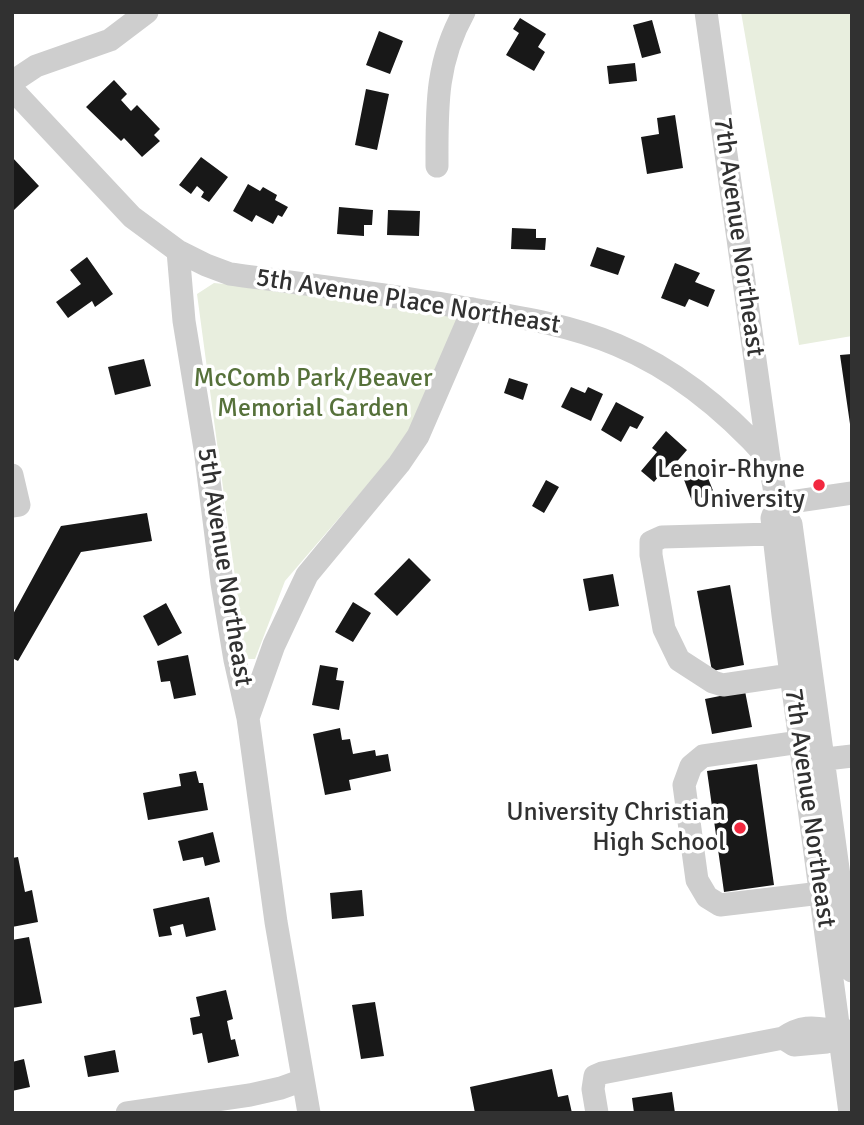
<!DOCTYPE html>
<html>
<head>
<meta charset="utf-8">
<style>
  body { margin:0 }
  #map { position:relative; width:864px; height:1125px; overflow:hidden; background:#fff; font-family:Signika,sans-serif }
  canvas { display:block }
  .frame { position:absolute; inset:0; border:14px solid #313131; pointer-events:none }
</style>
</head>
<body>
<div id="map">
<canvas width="864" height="1125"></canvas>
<div class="frame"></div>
</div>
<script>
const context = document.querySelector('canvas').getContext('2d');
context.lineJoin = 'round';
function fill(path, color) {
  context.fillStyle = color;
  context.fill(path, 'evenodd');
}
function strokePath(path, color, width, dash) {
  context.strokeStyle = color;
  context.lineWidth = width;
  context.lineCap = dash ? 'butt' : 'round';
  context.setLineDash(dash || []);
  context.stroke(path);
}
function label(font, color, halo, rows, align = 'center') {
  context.font = font + ' Signika,sans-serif';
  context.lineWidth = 7;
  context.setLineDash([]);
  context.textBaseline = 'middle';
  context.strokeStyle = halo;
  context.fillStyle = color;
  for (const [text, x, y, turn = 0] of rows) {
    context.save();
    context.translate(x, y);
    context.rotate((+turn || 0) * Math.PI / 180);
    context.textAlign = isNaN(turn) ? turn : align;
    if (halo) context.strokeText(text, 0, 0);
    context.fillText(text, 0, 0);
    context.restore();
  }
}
fill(new Path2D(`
  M741 12H852V336L799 345Z
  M214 283 465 307 412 433 285 581 255 659H246L197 294Z`), '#e8eede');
fill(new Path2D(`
  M520 18 546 34 538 47 545 52 534 71 506 55 519 33 513 29Z
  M652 20 661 53 642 58 633 25Z
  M379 31 403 41 390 74 366 65Z
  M635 63 637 81 609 84 607 66Z
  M114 80 127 94 121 100 131 111 137 105 160 129 154 135 160 141 142 157 124 138 121 141 86 107Z
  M366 89 389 94 377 150 355 145Z
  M675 115 683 168 647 174 641 137 659 134 657 118Z
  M12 157 39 186 14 210 12 208Z
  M201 157 228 177 209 202 201 197 204 192 197 186 191 194 179 185Z
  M248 184 260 191 263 187 277 195 275 200 288 207 282 217 278 215 273 224 256 215 252 222 233 211Z
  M339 207 373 210 372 225H364V236L337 234Z
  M388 210 420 211 419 236 387 235Z
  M512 228 536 229V238H546L545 250 511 249Z
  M597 247 625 256 618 275 590 266Z
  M87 257 113 294 95 307 92 301 68 318 56 302 81 284 70 270Z
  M675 263 700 273 695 282 715 290 708 307 689 299 685 307 661 298Z
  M852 354V424H850L840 355Z
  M144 359 151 386 115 395 108 367Z
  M509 378 528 384 523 400 504 393Z
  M571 387 585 393 588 387 603 394 591 421 561 407Z
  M616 402 644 417 637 429 630 426 621 442 601 430Z
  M666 431 687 450 673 466 670 463 654 482 641 471 657 452 652 448Z
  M701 470 705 479 708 478 714 493 692 501 683 477Z
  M546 480 559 487 544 513 532 506Z
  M147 513 152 541 81 552 18 661 12 658V616L61 526Z
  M409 558 431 580 397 616 374 594Z
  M613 574 619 606 589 611 583 579Z
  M730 585 744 665 712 671 697 591Z
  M353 602 371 613 353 642 335 632Z
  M166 603 182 633 158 646 143 616Z
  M188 655 196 695 174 699 170 681 161 682 157 661Z
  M320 665 338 668 336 680 344 681 339 710 312 705Z
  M745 691 752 727 712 734 705 699Z
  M340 728 342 740 350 739 353 754 375 750 376 756 388 754 391 771 349 780 351 790 325 795 313 734Z
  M757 764 774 885 724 892 707 771Z
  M196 771 199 783H203L208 810 148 820 143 793 181 786 179 774Z
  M213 832 220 862 205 866 203 857 183 861 178 841Z
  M18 857 25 892 32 890 38 922 12 927V858Z
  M362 890 364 916 332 919 330 893Z
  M209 897 216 930 186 937 183 924 170 927 172 935 159 937 153 909Z
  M29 937 42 1003 12 1008V940Z
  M226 990 233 1019 227 1021 231 1040 235 1039 239 1056 208 1063 202 1033 193 1035 190 1018 200 1016 196 997Z
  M375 1002 384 1056 361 1059 352 1005Z
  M115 1050 119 1072 88 1077 84 1056Z
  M24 1059 30 1087 12 1091V1062Z
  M552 1069 558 1097 568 1095 572 1113H475L470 1087Z
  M672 1092 675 1113H634L632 1098Z`), '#181818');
strokePath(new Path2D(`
  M706 12 769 459 777 504 791 524 852 971
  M12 82 36 66 110 40 147 12
  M12 89 132 217 178 251 184 321 205 449 222 583 235 660 248 718 276 922 309 1113
  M437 166C437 109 435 64 464 12
  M178 251 206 265 230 274C312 285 396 295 478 310 525 318 572 326 617 345 677 370 726 411 769 459
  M12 475 19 505 12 506
  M777 504 772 518 783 615 850 1113
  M777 504 852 493
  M773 534 662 537 651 542V555L664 629 679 660 713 682 723 685 804 673
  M248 718 274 645 307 575 399 464 418 436 473 309
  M800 742 703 756 691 766 684 785 697 880 707 897 720 905 821 893
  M809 761 852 756
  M840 1032 827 1042 794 1045 783 1038C811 1019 824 1033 852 1031
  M127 1113 250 1095 281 1088 303 1080
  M597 1113 593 1089 595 1076 602 1073 783 1038`), '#cecece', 23);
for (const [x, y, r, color] of [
  [819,485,7,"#f2283f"],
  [740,828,7,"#f2283f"]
]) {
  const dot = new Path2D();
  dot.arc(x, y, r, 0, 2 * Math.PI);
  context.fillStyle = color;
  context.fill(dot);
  strokePath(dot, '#fff', 2.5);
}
label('26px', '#313131', '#fff', [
  ["7th Avenue Northeast",738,237,82],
  ["5th Avenue Place Northeast",408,302,9],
  ["5th Avenue Northeast",224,567,81],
  ["7th Avenue Northeast",809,808,82]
]);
label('26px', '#56713a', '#fff', [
  ["McComb Park/Beaver",313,379],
  ["Memorial Garden",313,409]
]);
label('26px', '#313131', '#fff', [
  ["Lenoir-Rhyne",805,470],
  ["University",805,500],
  ["University Christian",726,813],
  ["High School",726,843]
], 'right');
</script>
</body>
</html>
